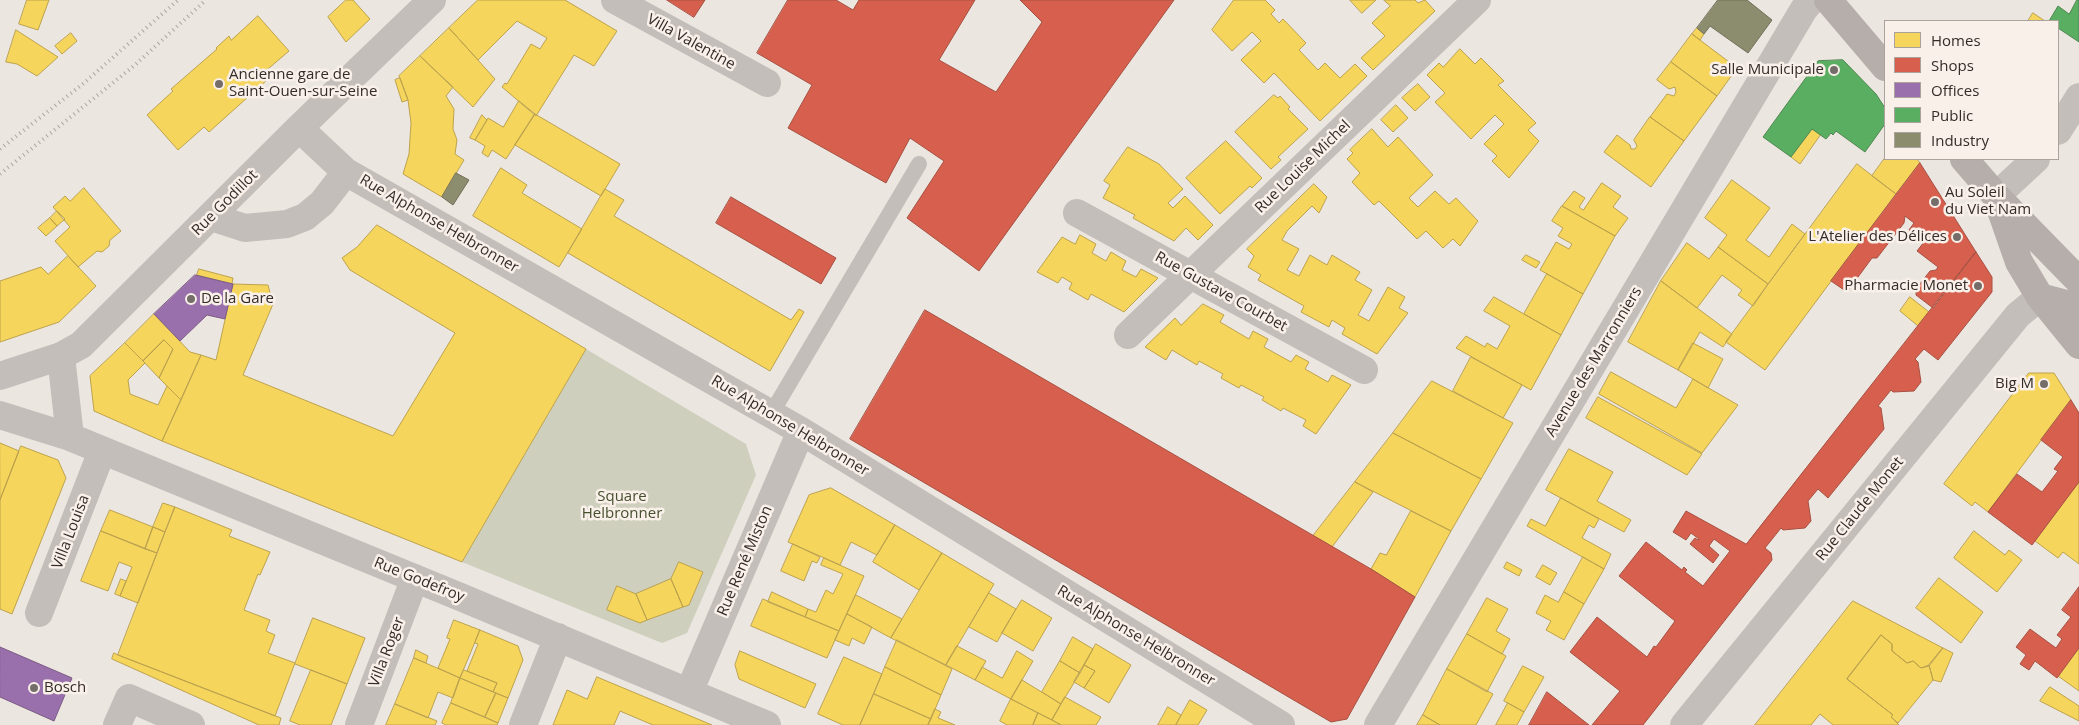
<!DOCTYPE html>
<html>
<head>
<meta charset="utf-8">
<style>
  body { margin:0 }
  #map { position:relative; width:2079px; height:725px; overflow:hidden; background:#ece6e1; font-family:"Open Sans",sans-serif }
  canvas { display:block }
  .legend { position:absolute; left:1884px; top:20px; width:175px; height:140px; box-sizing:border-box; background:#f8f0e9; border:1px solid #aaa29c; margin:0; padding:6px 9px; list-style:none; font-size:15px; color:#352c29 }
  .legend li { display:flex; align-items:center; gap:10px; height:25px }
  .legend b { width:25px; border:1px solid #aaa29c }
</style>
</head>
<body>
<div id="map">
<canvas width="2079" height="725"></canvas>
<ul class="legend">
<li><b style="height:14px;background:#f6d55c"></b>Homes</li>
<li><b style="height:14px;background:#d6604d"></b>Shops</li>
<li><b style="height:14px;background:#9970ab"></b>Offices</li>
<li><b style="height:14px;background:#5aae61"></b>Public</li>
<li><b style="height:14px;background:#8c8c6e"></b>Industry</li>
</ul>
</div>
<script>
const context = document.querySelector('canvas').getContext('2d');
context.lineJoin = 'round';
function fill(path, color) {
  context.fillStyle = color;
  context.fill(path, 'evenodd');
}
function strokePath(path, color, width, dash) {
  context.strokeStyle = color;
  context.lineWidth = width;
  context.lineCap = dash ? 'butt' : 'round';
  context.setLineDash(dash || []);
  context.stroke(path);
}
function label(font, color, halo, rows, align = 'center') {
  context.font = font + ' "Open Sans",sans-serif';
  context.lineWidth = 5;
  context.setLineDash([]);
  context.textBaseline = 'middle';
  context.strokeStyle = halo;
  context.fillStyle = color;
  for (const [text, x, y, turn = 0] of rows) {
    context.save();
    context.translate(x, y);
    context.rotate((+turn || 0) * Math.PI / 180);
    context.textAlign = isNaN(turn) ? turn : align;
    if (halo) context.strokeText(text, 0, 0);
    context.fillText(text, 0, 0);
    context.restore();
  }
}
fill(new Path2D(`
  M586 349 746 444 756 475 687 633 662 643 462 562Z`), '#cecfbd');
const homes = new Path2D(`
  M27 0H49L38 30 19 24Z
  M346 0H353L370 19 346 42 328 17Z
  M478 0H565L617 31 594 66 574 55 536 116 502 87 505 83 507 84 531 44 540 49 547 38 517 21 478 60 449 28Z
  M1234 0H1265L1275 10 1271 14 1279 23 1283 19 1306 43 1299 50 1318 70 1325 63 1340 78 1355 64 1367 76 1320 121 1274 73 1264 83 1241 60 1261 41 1252 32 1232 51 1212 30Z
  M1350 0H1376L1362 13Z
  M1384 0H1415L1418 3 1425 0 1435 11 1373 70 1361 58 1385 36 1372 23 1390 6Z
  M2033 13 2045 21H2028Z
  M258 16 289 51 262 74 267 80 209 132 204 127 178 150 147 115 173 91 171 89 217 49 216 48 229 36 231 40Z
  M449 28 495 79 473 107 420 56Z
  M1697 28 1704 34 1700 40 1692 34Z
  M16 30 58 57 37 76 17 64 6 62Z
  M71 33 77 41 62 54 55 46Z
  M1692 34 1737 68 1717 96 1671 62Z
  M1460 49 1475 64 1481 58 1504 81 1498 85 1536 123 1528 130 1539 141 1509 178 1492 161 1497 156 1484 144 1504 124 1495 115 1471 139 1435 102 1445 93 1427 75 1439 63 1443 67Z
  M420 56 453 87 446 96 454 109 453 129 457 140 455 154 464 160 442 197 403 174 409 154 411 123 408 100 399 76Z
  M1671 62 1717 96 1684 141 1650 117 1667 94 1674 96 1676 92 1675 87 1669 89 1657 80Z
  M400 78 408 100 402 102 395 80Z
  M1418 84 1430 97 1415 111 1402 98Z
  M1274 95 1278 98 1280 96 1290 107 1288 109 1308 129 1278 157 1281 160 1271 169 1235 132Z
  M519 101 535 114 506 159 492 150 488 157 482 153 485 146 475 140 488 118 503 127Z
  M1396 105 1408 118 1393 132 1381 120Z
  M535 114 620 164 601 196 515 145Z
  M482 115 487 120 475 140 470 138Z
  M1650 117 1684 141 1651 187 1604 152 1617 135 1630 145 1631 149H1635L1637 146 1634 140Z
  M1372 129 1388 147 1398 137 1433 175 1409 198 1418 207 1435 191 1449 204 1456 198 1478 221 1460 246 1453 239 1443 248 1426 231 1417 239 1379 201 1374 205 1352 182 1360 173 1347 159 1353 153 1350 150Z
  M1812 129 1821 134 1800 164 1791 157Z
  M1226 141 1262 178 1252 188 1250 186 1220 214 1186 178Z
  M1128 147 1159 164 1183 189 1168 203 1173 208 1185 196 1213 225 1198 240 1186 228 1174 241 1133 218 1135 215 1103 198 1110 185 1104 181Z
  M1885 158 1917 159 1920 163 1896 194 1872 176Z
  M1857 164 1896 194 1765 370 1726 342Z
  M501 168 527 185 522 193 582 229 559 267 473 216Z
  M1732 180 1770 208 1746 240 1769 257 1792 224 1805 234 1768 284 1718 247 1727 235 1705 218Z
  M1602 183 1621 196 1613 207 1628 218 1615 236 1562 206 1574 191 1585 198 1579 207 1583 210Z
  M1314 184 1327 197 1319 213 1312 206 1287 231 1282 240 1299 249 1287 270 1299 276 1310 255 1327 265 1332 255 1360 272 1355 280 1372 290 1358 315 1369 321 1388 287 1405 297 1399 308 1408 313 1377 354 1342 334 1345 328 1332 320 1329 327 1301 312 1304 306 1258 280 1261 275 1248 267 1254 256 1247 249Z
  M84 188 121 231 110 240 109 246 102 252 97 251 78 267 55 241 70 227 53 207 65 196 70 201Z
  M605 189 624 200 614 216 791 320 799 309 804 312 770 371 568 253Z
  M1562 206 1615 236 1583 294 1540 270 1556 242 1569 249 1572 244 1558 236 1563 228 1552 221Z
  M57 211 65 219 57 226 50 218Z
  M50 218 57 226 46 236 38 228Z
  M377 225 586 349 462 562 162 441 201 355 216 360 233 284 268 285 273 304 243 375 393 436 455 333 350 270 342 258 357 247Z
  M1080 235 1096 244 1092 253 1106 261 1111 252 1126 261 1122 270 1136 277 1141 269 1158 278 1124 312 1091 294 1088 300 1069 289 1072 283 1062 277 1058 283 1037 272 1062 237 1075 244Z
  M1687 243 1709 259 1718 247 1768 284 1753 306 1738 295 1742 290 1722 275 1697 308 1661 281Z
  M1526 255 1540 262 1536 268 1522 260Z
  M68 256 96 286 59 322 0 342V281L41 267 48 274Z
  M199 269 233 278 232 284 197 275Z
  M1547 274 1583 294 1561 335 1524 314Z
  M1661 281 1732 334 1723 347 1700 332 1678 370 1628 342Z
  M1494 297 1561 335 1531 390 1456 348 1466 336 1485 347 1487 343 1497 349 1510 326 1484 311Z
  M1910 297 1929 312 1918 326 1900 311Z
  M1203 304 1224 315 1220 322 1249 339 1253 331 1268 339 1264 347 1291 362 1296 355 1309 362 1305 369 1328 382 1332 375 1351 385 1316 434 1303 426 1306 420 1283 408 1281 411 1262 400 1264 397 1241 385 1239 388 1221 378 1223 374 1199 361 1197 365 1172 350 1166 360 1145 347 1175 318 1181 325Z
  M154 314 190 352 201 355 181 400 159 378 173 349 164 340 143 361 125 343Z
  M164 340 173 349 159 378 143 361Z
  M125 343 145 363 128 380 130 394 158 405 167 386 181 400 162 441 94 411 90 376Z
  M1693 343 1723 359 1708 388 1678 370Z
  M1471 357 1522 385 1503 418 1453 391Z
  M1611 372 1676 408 1693 379 1738 405 1702 453 1599 394Z
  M2029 373H2054L2071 400 1988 512 1975 502 1972 506 1944 484Z
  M1432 381 1513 423 1481 479 1393 433Z
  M1598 397 1702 454 1687 475 1586 418Z
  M1393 433 1481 479 1451 531 1355 482Z
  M0 443 19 451 0 500Z
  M21 446 58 460 66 478 12 614 0 609V500Z
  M1569 449 1613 472 1597 501 1631 520 1624 532 1546 490Z
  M1355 482 1373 492 1332 547 1313 536Z
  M2079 482V564L2063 552 2058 558 2035 541Z
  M831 488 895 525 877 555 851 542 840 565 788 542 809 495Z
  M1561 498 1599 519 1594 528 1589 525 1582 538 1611 554 1604 569 1527 526 1531 519 1545 526Z
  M163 503 175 507 165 532 153 527Z
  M175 507 232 530 229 536 270 552 260 575 258 574 244 610 270 620 266 631 275 635 268 653 295 663 275 716 118 655Z
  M110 510 153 527 145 549 101 531Z
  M1411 511 1451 531 1415 597 1371 569 1380 553 1386 555Z
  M895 525 942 553 919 590 873 562Z
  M153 527 165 532 157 553 145 549Z
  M101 531 157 553 138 603 120 596 132 567 119 562 108 591 81 581Z
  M1974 531 2005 555 2009 550 2022 560 1997 592 1954 558Z
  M793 544 820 557 817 563 812 561 804 581 781 571Z
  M942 553 994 584 946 665 891 638Z
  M1583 557 1604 569 1584 604 1564 592Z
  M824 558 864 576 839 631 805 617 808 609 816 612 826 590 833 594 843 574 821 565Z
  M679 562 703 572 689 605 683 607 671 579Z
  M1507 562 1522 570 1519 576 1504 568Z
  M1543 565 1557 573 1550 585 1536 577Z
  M1939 578 1983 612 1961 643 1916 608Z
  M121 579 126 581 120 596 115 594Z
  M671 579 683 607 647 620 636 594Z
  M617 586 636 594 647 620 640 623 607 610Z
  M772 592 808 609 805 617 768 602Z
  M1564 592 1584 604 1564 640 1546 630 1551 621 1536 613 1545 595 1558 602Z
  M989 593 1016 609 997 642 969 627Z
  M856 595 902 619 891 638 847 614Z
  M1487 598 1508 609 1496 631 1510 639 1502 654 1467 634Z
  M763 599 839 631 827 658 751 626Z
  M1022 600 1052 618 1033 651 1002 633Z
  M1853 601 1943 648 1929 666 1921 668 1913 661 1907 663 1892 651V644L1881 635 1847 679 1893 715 1891 717 1899 725H1833L1820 714 1811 725H1755Z
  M847 614 872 627 864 644 852 638 849 646 835 640Z
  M313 618 365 638 347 684 295 664Z
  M454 620 480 630 460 678 438 668 450 639 447 638Z
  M480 630 518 646 523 660 508 698 493 692 497 683 467 671 478 644 475 643Z
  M1467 634 1506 656 1487 692 1447 669Z
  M1881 635 1892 644V651L1907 663 1913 661 1921 668 1929 665 1933 680 1898 723 1891 717 1893 715 1847 679Z
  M1073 637 1093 649 1080 673 1060 661Z
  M897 640 952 669 941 695 885 667Z
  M1096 644 1131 665 1109 703 1084 688 1095 671 1084 665Z
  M957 646 986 661 975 680 946 665Z
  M1943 648 1953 653 1941 682 1933 680 1929 665Z
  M2079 648V691L2058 676Z
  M416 650 428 656 426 663 414 658Z
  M740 651 816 684 805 708 739 679 735 665Z
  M1017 651 1033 661 1011 699 975 680 982 667 1002 678Z
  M114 653 118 655 281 718 279 725H259L112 659Z
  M844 657 882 674 860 725H843L818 714Z
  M414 658 460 678 453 698 438 692 428 718 395 704Z
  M1060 661 1080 673 1061 704 1042 692Z
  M1084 665 1095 671 1084 688 1074 682Z
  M1523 666 1544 677 1524 712 1504 701Z
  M885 667 941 695 931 719 874 694Z
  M1447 669 1493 694 1476 725H1440L1423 715Z
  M311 670 347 684 331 725H300L290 721Z
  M464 670 497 683 493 692 460 678Z
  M597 677 712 725H653L620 711 614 725H553L567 690 587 699Z
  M460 678 496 693 485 717 451 703Z
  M1022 680 1061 704 1052 720 1011 699Z
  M2050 687 2079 706V721L2040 701Z
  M496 693 508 698 498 723 485 717Z
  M874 694 931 719 928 725H860Z
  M1065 697 1101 717 1096 725H1061L1052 720Z
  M1011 699 1038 713 1033 725H1007L1000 721Z
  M1190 700 1207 710 1198 725H1176Z
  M451 703 498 723 497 725H446L442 723Z
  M1508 703 1524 712 1517 725H1496Z
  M395 704 437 721 435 725H386Z
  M1168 707 1181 715 1176 725H1158Z
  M935 709 941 712 938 718 955 725H928Z
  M1038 713 1052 720 1061 725H1033Z
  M1423 715 1440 725H1417Z`);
fill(homes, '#f6d55c');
strokePath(homes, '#bca24d', 1);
const shops = new Path2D(`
  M667 0H705L694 17Z
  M788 0H836L853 10 859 0H975L939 60 996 92 1042 22 1020 0H1174L979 271 907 218 944 161 910 138 886 183 788 128 812 85 757 53Z
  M1920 163 1976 252 1933 308 1916 295V289L1930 271 1936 270 1938 267 1917 251 1924 242 1909 230 1914 223 1905 216 1904 223 1877 258H1872L1847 292 1831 281Z
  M731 197 836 258 821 284 716 223Z
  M1976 252 1992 277V292L1938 360 1924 349 1915 359 1918 362 1921 382 1914 391 1893 392 1891 390 1878 406 1881 408 1884 429 1828 498 1818 489 1808 501 1811 521 1805 528 1783 530 1781 528 1765 548 1771 553 1772 560 1643 725H1592L1620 691 1570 652 1597 617 1647 657 1654 646 1656 647 1675 621 1619 576 1646 542 1682 570 1684 567 1687 570 1685 572 1703 586 1730 551 1714 539 1709 546 1719 555 1713 563 1690 544 1695 538 1698 540 1699 539 1691 533 1686 540 1673 532 1686 511 1746 544Z
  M925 310 1371 569 1415 597 1347 719 1331 722 850 439Z
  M2071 400 2079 413V482L2032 545 1988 512 2017 474 2042 492 2058 471 2054 469 2063 457 2041 440Z
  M2079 587V648L2057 678 2035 661 2029 670 2020 664 2026 655 2016 647 2030 629 2056 648 2062 639 2057 635 2071 617 2062 610Z
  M1547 692 1589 725H1529Z`);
fill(shops, '#d6604d');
strokePath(shops, '#a65042', 1);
const offices = new Path2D(`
  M195 275 233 284 225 319 207 315 180 341 154 314Z
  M0 647 72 678 54 721 0 697Z`);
fill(offices, '#9970ab');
strokePath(offices, '#7b5c84', 1);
const public = new Path2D(`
  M2077 0H2079V42L2058 28V21H2049L2058 6 2069 14Z
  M1843 60 1876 94 1885 108V124L1865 152 1836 131 1833 135 1831 133 1826 139 1812 129 1791 157 1763 137 1818 61Z`);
fill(public, '#5aae61');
strokePath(public, '#4f8750', 1);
const industry = new Path2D(`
  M1718 0H1747L1772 20 1748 53 1710 26 1704 34 1697 28Z
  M456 173 469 180 453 205 442 197Z`);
fill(industry, '#8c8c6e');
strokePath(industry, '#726f59', 1);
strokePath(new Path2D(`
  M771 414 919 164`), '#c4beba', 16);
strokePath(new Path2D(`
  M615 0 767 83
  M299 128 346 172 801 431 1281 725
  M2058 131 2079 97
  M1996 196 2036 159
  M1077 213 1364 370
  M211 217 245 228 287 224 305 217 322 203 346 172
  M1128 335 1477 0
  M61 356 70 437
  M0 376 61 356 81 345 299 128 432 0
  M0 415 70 437 458 596 767 725
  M39 613 102 451
  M689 692 801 431
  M117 725 129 698 191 725
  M359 725 415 578
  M523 725 558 637
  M1378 725 1804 9 1812 0
  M1684 725 2018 315 2040 297`), '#c4beba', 28);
strokePath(new Path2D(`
  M1828 0 1885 67
  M1964 159 1996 196 2079 281
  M1996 196 2019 262 2040 297 2079 345
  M2040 297 2074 306 2079 311`), '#b5aeab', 28);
strokePath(new Path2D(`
  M0 149 84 83 178 0
  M0 174 135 65 206 0`), '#aca7a4', 4, [1, 4]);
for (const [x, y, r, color] of [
  [1834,70,5,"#756d69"],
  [219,84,5,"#756d69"],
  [1935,202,5,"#756d69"],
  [1957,237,5,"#756d69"],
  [1978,286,5,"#756d69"],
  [191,299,5,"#756d69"],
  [2044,384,5,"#756d69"],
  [34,688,5,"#756d69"]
]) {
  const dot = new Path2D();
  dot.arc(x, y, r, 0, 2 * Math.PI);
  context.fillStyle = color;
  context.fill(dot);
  strokePath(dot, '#f8f0e9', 2);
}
label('15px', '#352c29', '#f8f0e9', [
  ["Villa Valentine",691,42,29],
  ["Rue Louise Michel",1303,167,-44],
  ["Rue Godillot",225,203,-45],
  ["Rue Alphonse Helbronner",439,224,30],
  ["Rue Gustave Courbet",1221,292,29],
  ["Avenue des Marronniers",1594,362,-59],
  ["Rue Alphonse Helbronner",790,426,31],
  ["Rue Claude Monet",1860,509,-51],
  ["Villa Louisa",71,532,-69],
  ["Rue René Miston",745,561,-67],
  ["Rue Godefroy",419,580,22],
  ["Rue Alphonse Helbronner",1136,636,31],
  ["Villa Roger",387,652,-69]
]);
label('15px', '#352c29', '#f8f0e9', [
  ["Salle Municipale",1824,70],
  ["Ancienne gare de",229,75,"left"],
  ["Saint-Ouen-sur-Seine",229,92,"left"],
  ["Au Soleil",1945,193,"left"],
  ["du Viet Nam",1945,210,"left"],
  ["L'Atelier des Délices",1947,237],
  ["Pharmacie Monet",1968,286],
  ["De la Gare",201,299,"left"],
  ["Big M",2034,384],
  ["Bosch",44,688,"left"]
], 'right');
label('15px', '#47502f', '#f8f0e9', [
  ["Square",622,497],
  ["Helbronner",622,514]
]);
</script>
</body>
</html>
